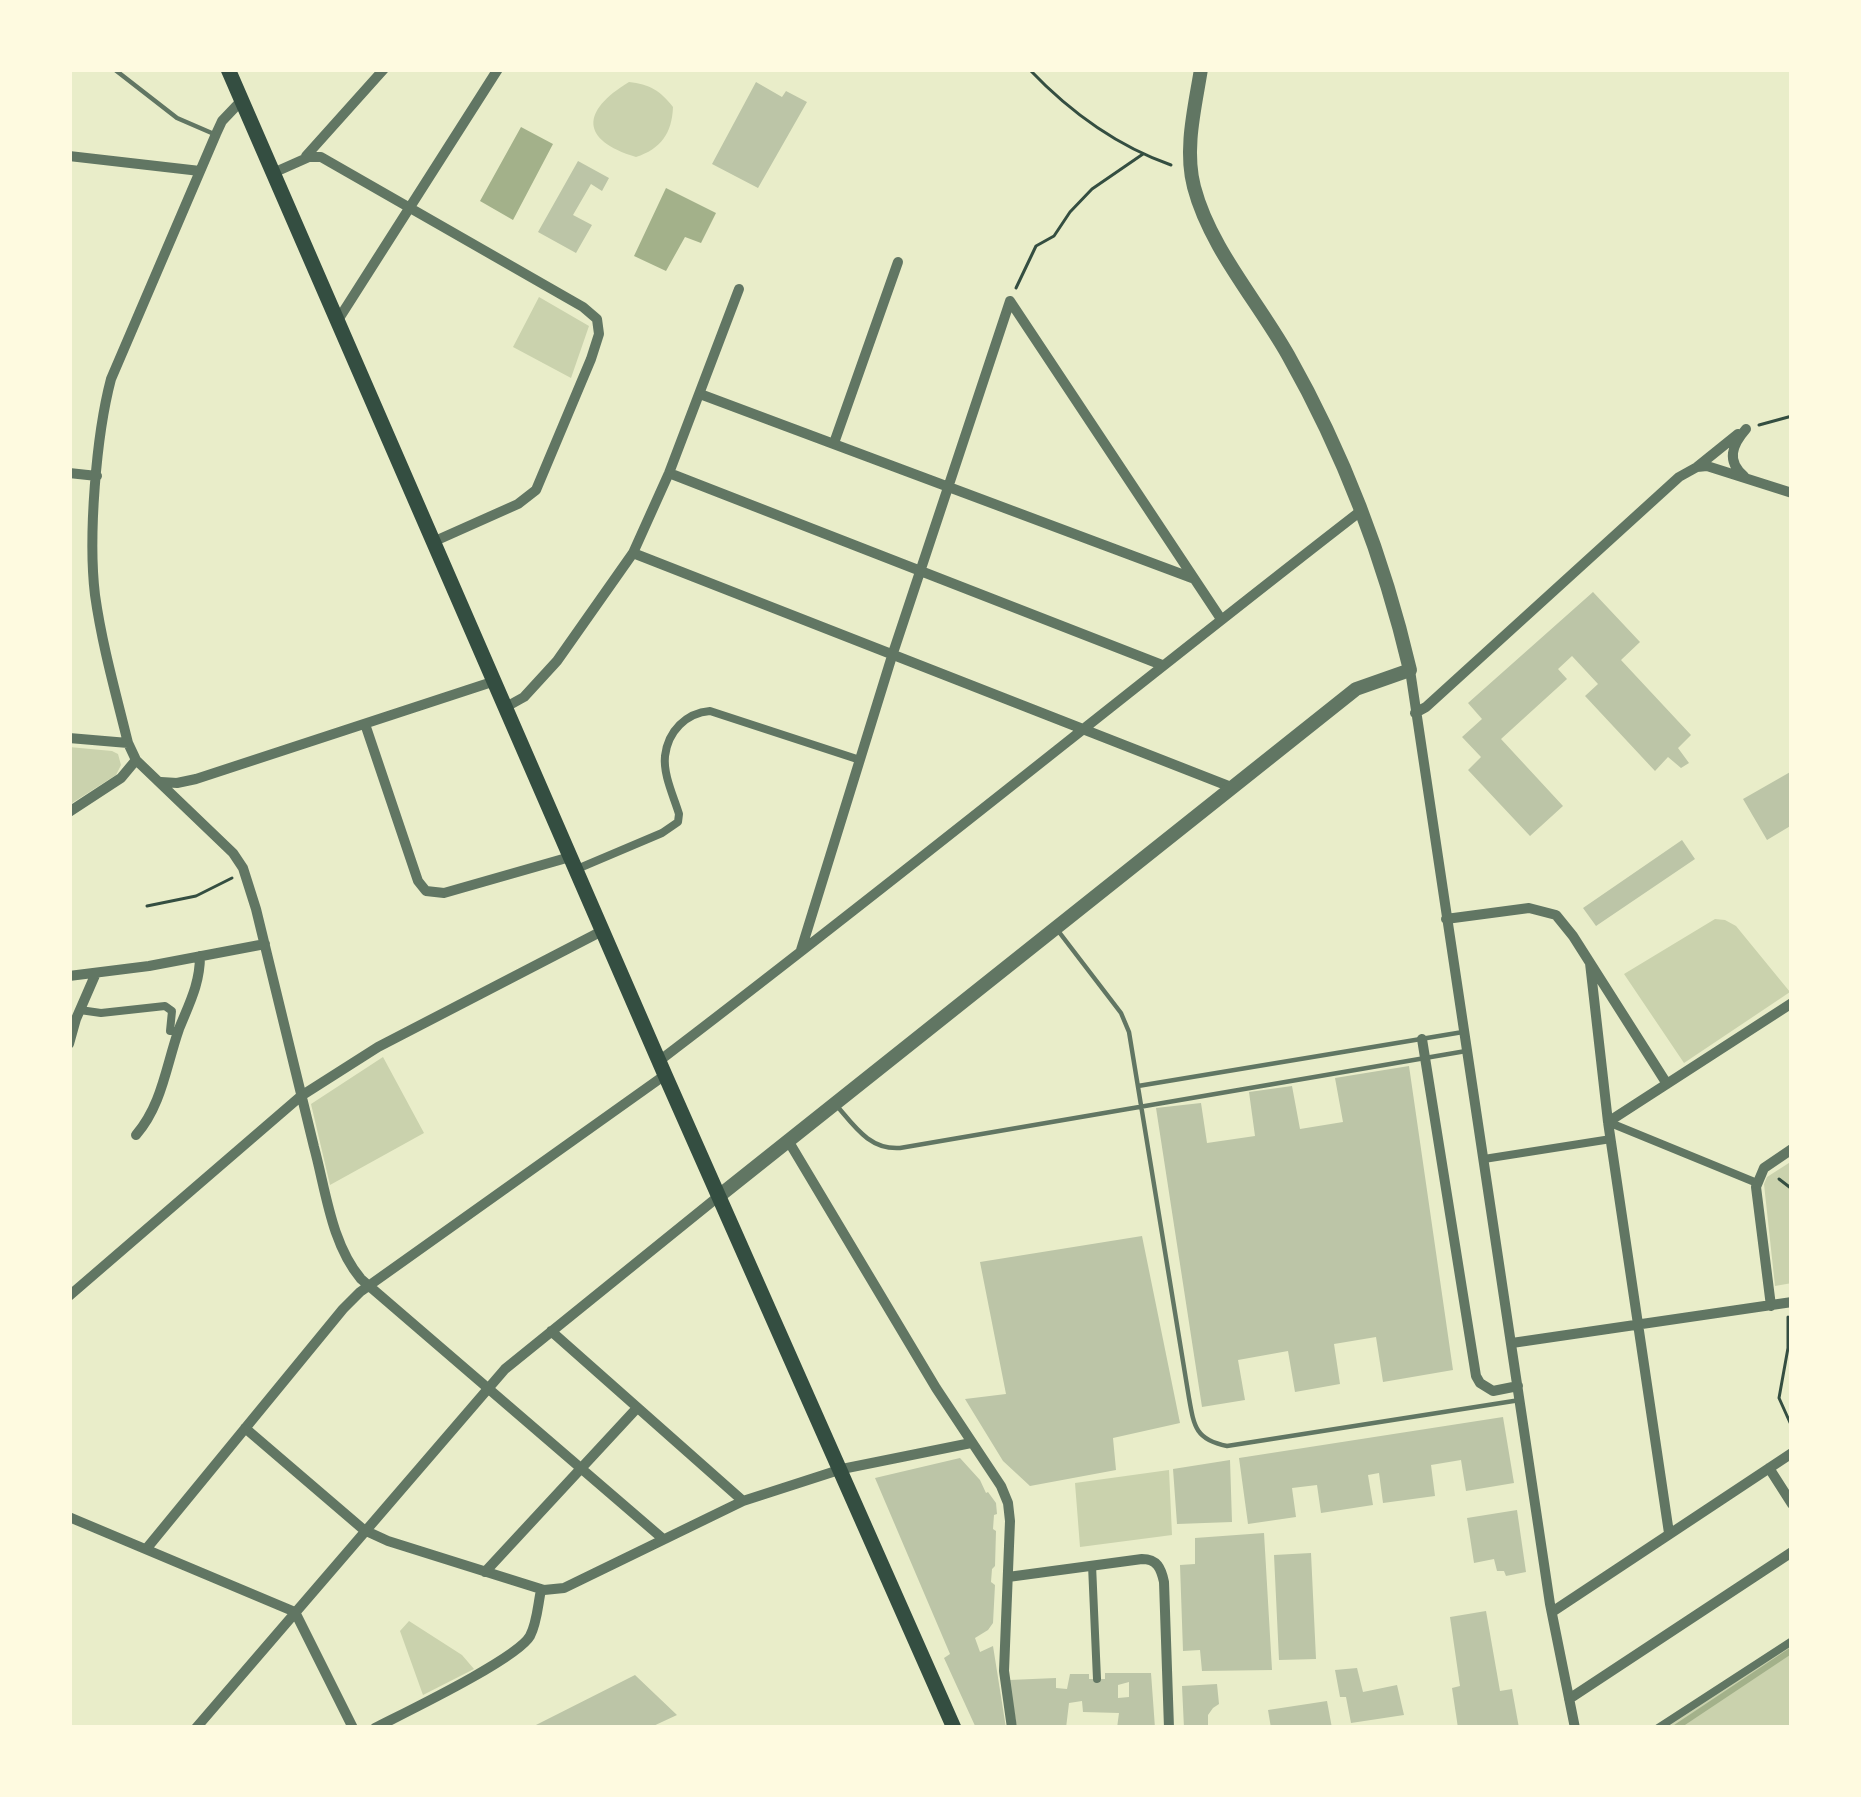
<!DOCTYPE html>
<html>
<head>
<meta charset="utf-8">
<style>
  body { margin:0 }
  #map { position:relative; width:1861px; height:1797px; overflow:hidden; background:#e9edc9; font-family:"DM Sans",sans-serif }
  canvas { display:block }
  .frame { position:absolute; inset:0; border:72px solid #fefae0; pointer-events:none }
</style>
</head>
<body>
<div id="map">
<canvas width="1861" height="1797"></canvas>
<div class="frame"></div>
</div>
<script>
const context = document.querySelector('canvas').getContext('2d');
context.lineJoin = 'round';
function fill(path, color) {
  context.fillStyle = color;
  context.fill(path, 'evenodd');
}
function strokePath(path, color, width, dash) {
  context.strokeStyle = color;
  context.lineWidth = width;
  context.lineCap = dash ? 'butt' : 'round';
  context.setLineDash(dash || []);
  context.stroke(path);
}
fill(new Path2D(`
  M629 82C649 84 661 91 673 107 672 133 661 149 636 157 580 140 581 111 629 82Z
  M539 297 589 326 571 378 513 347Z
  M69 747 112 751 118 754 121 765 116 775 69 805Z
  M1715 919 1725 920 1736 926 1790 992 1684 1063 1624 974Z
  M383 1057 424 1133 330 1185 311 1104Z
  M1792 1161V1283L1775 1286 1764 1184 1767 1177Z
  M1169 1470 1172 1535 1080 1547 1075 1483Z
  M409 1621 462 1655 474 1669 423 1695 400 1631Z
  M1792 1641V1728H1658Z`), '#cad2ad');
fill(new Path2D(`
  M521 127 553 144 513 220 480 201Z
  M666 188 716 213 701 243 685 237 666 271 634 256Z`), '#a3b18a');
strokePath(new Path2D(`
  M1675 1728 1792 1650`), '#a3b18a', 6);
fill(new Path2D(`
  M756 82 782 97 786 91 807 102 758 188 712 164Z
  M578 161 609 178 602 191 591 184 573 215 592 225 576 253 538 232Z
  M1593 592 1640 642 1621 660 1691 735 1678 748 1689 763 1681 768 1668 757 1655 771 1585 696 1598 684 1572 656 1558 669 1567 679 1501 739 1563 806 1530 836 1468 770 1481 757 1462 737 1482 719 1468 703Z
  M1792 771V825L1767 840 1743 799Z
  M1682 840 1695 859 1596 926 1583 908Z
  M1409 1066 1453 1370 1383 1382 1376 1337 1334 1344 1340 1384 1295 1392 1288 1351 1238 1360 1245 1400 1202 1407 1156 1108 1201 1103 1207 1143 1255 1136 1249 1092 1292 1086 1300 1129 1343 1122 1335 1078Z
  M1142 1236 1180 1423 1113 1438 1116 1470 1030 1486 1003 1461 965 1399 1006 1394 980 1262Z
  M1503 1417 1514 1483 1466 1491 1461 1460 1431 1465 1435 1496 1383 1503 1379 1473 1368 1475 1373 1505 1321 1513 1317 1485 1292 1488 1296 1517 1248 1524 1239 1458Z
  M960 1458 980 1480 986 1493 988 1492 996 1503 997 1514 994 1515 993 1529 996 1531 995 1566 992 1569 991 1582 995 1585 993 1623 988 1630 975 1638 980 1652 993 1646 1006 1728H976L944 1658 950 1654 875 1478Z
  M1230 1460 1232 1522 1177 1524 1173 1469Z
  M1517 1510 1526 1572 1506 1576 1504 1571H1497L1494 1559 1474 1563 1467 1518Z
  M1264 1533 1272 1670 1202 1671 1200 1650 1183 1651 1180 1565 1195 1564V1538Z
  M1311 1553 1316 1659 1279 1660 1274 1555Z
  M1486 1611 1500 1691 1512 1689 1519 1728H1458L1452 1688 1460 1686 1450 1617Z
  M1357 1668 1363 1692 1397 1685 1404 1715 1351 1723 1346 1697H1340L1335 1670Z
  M1105 1673H1151L1155 1728H1117L1119 1713 1083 1712 1082 1701 1069 1703 1066 1728H1017L1009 1680 1056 1678V1688L1067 1689 1070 1674H1089V1679H1105ZM1129 1682V1697L1118 1698V1685Z
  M635 1675 677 1715 649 1728H530Z
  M1217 1684 1219 1704 1213 1708 1208 1715V1728H1184L1182 1686Z
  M1327 1701 1332 1728H1271L1268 1710Z`), '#bcc5a7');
strokePath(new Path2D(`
  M1029 69C1068 110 1117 146 1171 165
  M1016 288 1036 246 1054 236 1070 212 1092 189 1143 154
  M1759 425 1792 416
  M147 906 196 896 232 878
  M1779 1179 1792 1189
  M1788 1317V1348L1779 1398 1792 1427`), '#344e41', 3);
strokePath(new Path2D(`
  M114 69 177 118 214 134
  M1059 932 1121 1013 1129 1032 1189 1398C1194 1427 1196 1440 1227 1446L1520 1400
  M1138 1086 1463 1032
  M837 1106C855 1127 870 1150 900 1148L1466 1051`), '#617663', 4.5);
strokePath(new Path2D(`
  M577 869 662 833 678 822 679 814C674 797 663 775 665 756 668 731 686 713 710 711L860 760
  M80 1010 101 1013 165 1006 172 1011 170 1031H178
  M1608 1122 1757 1183
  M1484 1159 1611 1139
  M1092 1565 1097 1679
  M1658 1728 1792 1641`), '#617663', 8);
strokePath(new Path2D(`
  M242 100 222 121 216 134 111 379C96 436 88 537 95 595 102 645 116 694 128 743L136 760 233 853 243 868 256 909C276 988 294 1068 314 1147 326 1191 331 1243 361 1279L662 1538
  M69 156 200 171
  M306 156 384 69
  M273 173 309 157H321L583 307 597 319 599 334 591 359 536 490 518 504 435 541
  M1010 301 1221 619
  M338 320 498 69
  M700 394 1192 578
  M834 443 898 262
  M1697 467 1738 434
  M69 473 97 476
  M669 473 1162 665
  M1744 476C1726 461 1732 445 1746 429
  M633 553 1231 787
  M1410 670 1550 1604 1575 1728
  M506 707 524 697 557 661 633 553 669 473 739 289
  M1415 713 1426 707 1679 477 1697 467 1707 466 1792 493
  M365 724 418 881 426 891 444 893 570 857
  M69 738 128 743
  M161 782 177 783 196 779 495 681
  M69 812 121 778 136 760
  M1446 919 1529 908 1556 915 1573 936 1667 1084
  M801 950 892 656 1010 301
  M1590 963 1608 1122 1669 1533
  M69 976 149 966 265 944
  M1422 1039 1476 1376 1480 1383 1493 1391 1518 1386
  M69 1044 76 1019 96 973
  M659 1061C896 881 1127 692 1362 510
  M1608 1122 1792 1003
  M136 1135C162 1105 166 1066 179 1029 189 1004 200 984 200 956
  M789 1142 936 1388 1001 1486 1008 1503 1010 1521 1004 1671 1012 1728
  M69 1296 301 1096 378 1047 602 931
  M1771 1306 1756 1187 1764 1168 1792 1149
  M551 1331 743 1501
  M1512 1343 1792 1302
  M245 1428 364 1530 388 1541 544 1590 564 1588 743 1501 842 1469 971 1443
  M1769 1468 1792 1504
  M69 1517 295 1612 353 1728
  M147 1548 343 1309 360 1292 665 1075
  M485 1572 637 1408
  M1008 1577 1142 1559C1157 1559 1161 1568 1164 1582L1169 1728
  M1552 1612 1792 1453
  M1569 1699 1792 1552
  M196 1728 505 1369 719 1196
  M375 1728C404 1713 517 1659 530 1636 537 1623 538 1604 541 1590`), '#617663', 10);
strokePath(new Path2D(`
  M719 1196 1356 689 1410 670C1384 559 1344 454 1288 355 1257 300 1210 248 1194 187 1184 149 1195 107 1201 69`), '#617663', 14);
strokePath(new Path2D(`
  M228 69 665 1075 954 1728`), '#344e41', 15);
</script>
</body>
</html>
